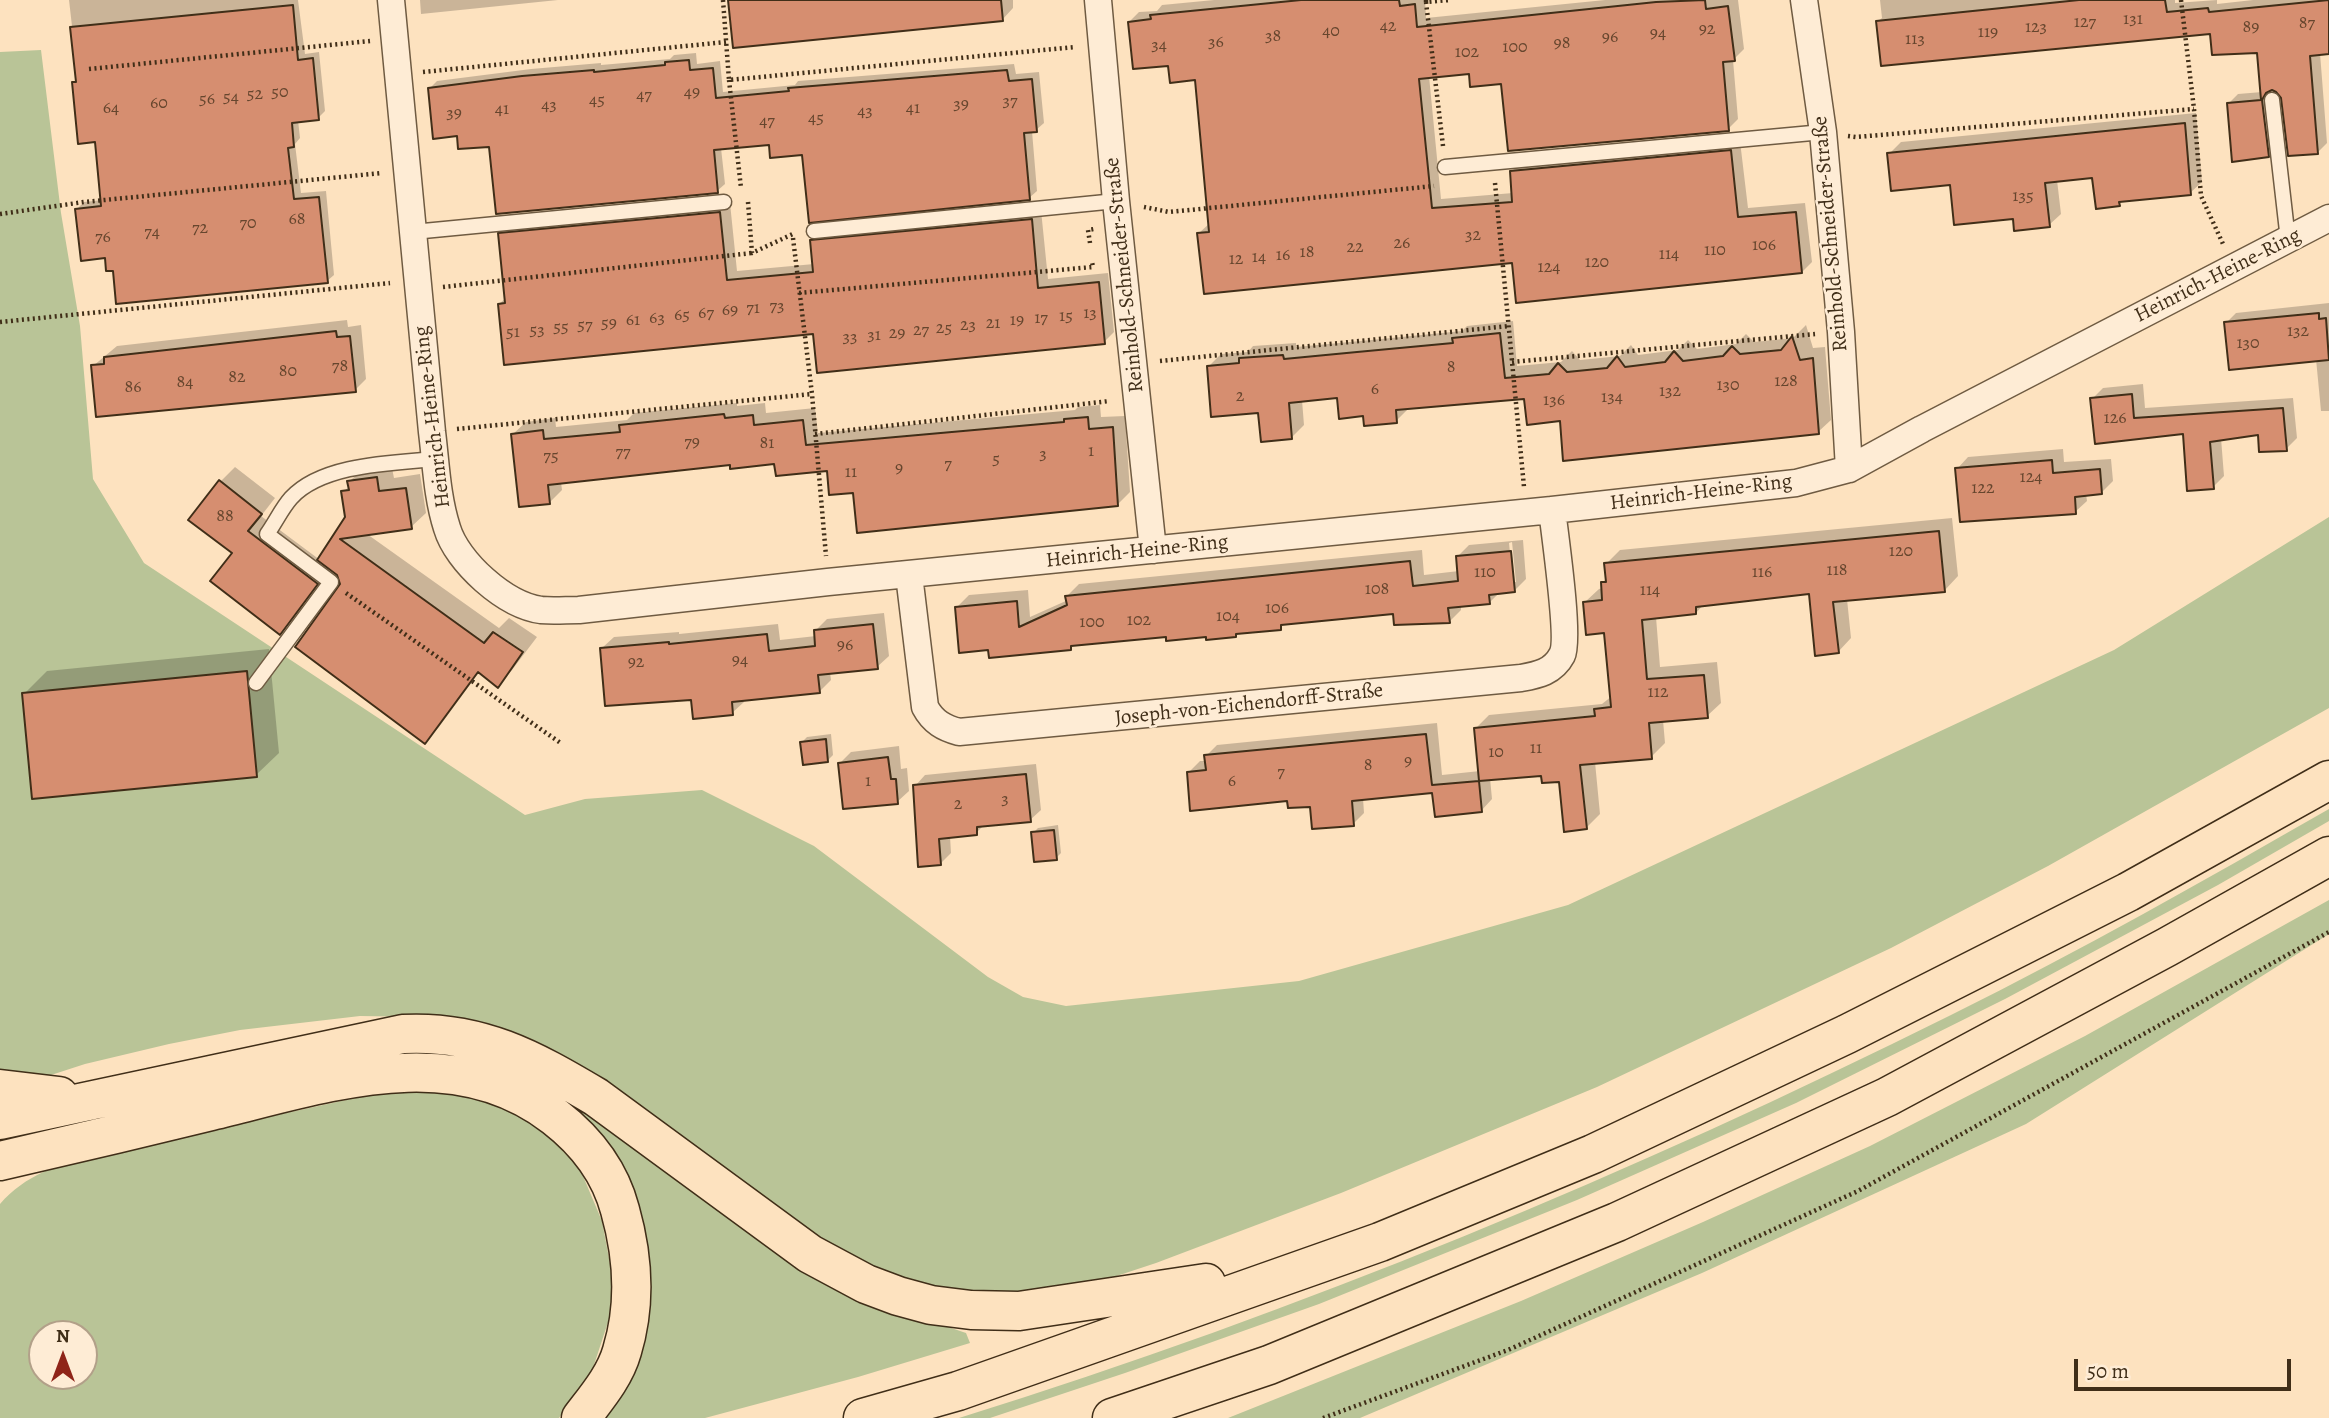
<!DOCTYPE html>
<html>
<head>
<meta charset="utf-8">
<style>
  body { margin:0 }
  #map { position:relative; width:2329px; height:1418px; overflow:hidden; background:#fde2bf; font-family:Alegreya,serif }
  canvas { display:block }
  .north { position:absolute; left:28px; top:1320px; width:70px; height:70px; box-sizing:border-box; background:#feecd5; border:2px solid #b2a089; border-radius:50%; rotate:0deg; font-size:19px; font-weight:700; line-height:28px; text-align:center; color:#402e18 }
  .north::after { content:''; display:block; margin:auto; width:24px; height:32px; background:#8f2418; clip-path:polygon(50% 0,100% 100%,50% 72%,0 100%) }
  .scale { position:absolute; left:2074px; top:1359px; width:217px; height:32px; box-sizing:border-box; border:4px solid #402e18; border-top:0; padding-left:9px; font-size:21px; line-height:24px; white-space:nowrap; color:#402e18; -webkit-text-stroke:5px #feecd5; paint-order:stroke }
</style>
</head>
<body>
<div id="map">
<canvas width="2329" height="1418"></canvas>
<div class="north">N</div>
<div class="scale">50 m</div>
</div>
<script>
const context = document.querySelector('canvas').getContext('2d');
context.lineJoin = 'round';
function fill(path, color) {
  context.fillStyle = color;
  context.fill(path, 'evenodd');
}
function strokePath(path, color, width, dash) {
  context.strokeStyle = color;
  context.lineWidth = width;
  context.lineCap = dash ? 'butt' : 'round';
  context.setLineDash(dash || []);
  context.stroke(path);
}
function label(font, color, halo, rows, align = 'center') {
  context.font = font + ' Alegreya,serif';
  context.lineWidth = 5;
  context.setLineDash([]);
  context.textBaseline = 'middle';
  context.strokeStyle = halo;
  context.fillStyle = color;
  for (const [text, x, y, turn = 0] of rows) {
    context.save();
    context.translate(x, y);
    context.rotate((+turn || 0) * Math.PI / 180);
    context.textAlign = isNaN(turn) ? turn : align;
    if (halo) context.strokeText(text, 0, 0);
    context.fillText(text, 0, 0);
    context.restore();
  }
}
fill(new Path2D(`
  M41 50 61 213 80 326 93 479 144 563 525 815 585 799 702 790 814 846 988 977 1023 997 1066 1006 1299 981 1568 905 2114 650 2329 517V708L2048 866 1891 948 1597 1087 1341 1193 1156 1263 1062 1294 946 1293 870 1269 425 1017 360 1016 240 1030 169 1044 85 1064 48 1076H0V52Z
  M2329 809V821L2218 885 2005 999 1796 1103 1577 1200 1319 1304 1125 1373 990 1418H959C1300 1312 1632 1174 1951 1015 2080 951 2205 880 2329 809Z
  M2329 900V934L2026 1124 1702 1273 1360 1418H1228L1521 1301 1703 1222 1870 1146 2085 1036Z
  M411 1051 453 1054 545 1085 865 1299 966 1333 970 1343 858 1377 705 1418H604L649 1289 650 1257 638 1211 499 1072 0 1148V1136Z
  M454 1091 510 1110 540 1127 580 1169 602 1221 612 1274 611 1313 592 1371 559 1418H0V1204C25 1175 59 1164 94 1155L378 1093ZM42 1334H84V1376H42Z`), '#b9c497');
fill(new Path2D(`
  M69 0H298L305 54 319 52 325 111 318 118 298 120 300 138 295 144 301 193 326 191 334 275 327 281 115 269 77 209 84 202 103 200 96 140 74 83 78 79Z
  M420 0H558L421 14Z
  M730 0H1013V8L1002 20Z
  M1214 0H1425L1426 18 1605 0H1738L1744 49 1733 60 1738 119 1728 129 1502 82 1471 72 1429 76 1441 199 1513 193 1512 171 1522 161 1740 141 1748 208 1805 203 1812 262 1802 272 1513 261 1199 233 1210 223 1196 78 1170 64 1129 22 1139 12 1157 11 1162 5Z
  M1880 0H2175V3L2217 0V4L2253 0H2329V52L2320 53 2327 143 2318 152 2283 98 2277 90 2271 89 2277 146 2268 156 2229 103 2238 94 2262 92 2258 51 2211 32 1878 21 1882 18Z
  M696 53 697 64 720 61 723 92 795 85 798 81 1014 64 1016 74 1039 72 1044 123 1036 130 1032 131 1037 191 1029 198 804 153 771 143 721 148 725 184 717 191 490 145 458 134 430 88 437 81 531 69 601 63V65L670 59 674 55Z
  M2196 113 2202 182 2190 193 2124 199 2119 205 2094 176 2057 180 2061 214 2049 225 2014 217 1951 183 1889 154 1901 142Z
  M730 203 737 271 814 264 812 240 822 230 1041 210 1048 279 1108 273 1114 332 1104 342 814 332 499 304 507 297 500 234 510 224Z
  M2329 303V411H2321L2316 359 2226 323 2236 313Z
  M347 320 348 327 361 325 366 379 355 390 93 366 117 346Z
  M1513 321 1517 366 1561 362 1572 351 1580 360 1620 356 1631 345 1638 355 1678 350 1688 340 1697 349 1736 344 1746 334 1754 342 1793 338 1806 325 1813 348 1825 347 1831 420 1818 432 1561 420 1526 397 1409 408 1396 421 1364 414 1339 397 1302 400 1304 425 1291 438 1208 367 1221 354 1248 352 1253 346 1296 343V347L1371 340 1462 331 1467 326Z
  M2143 384 2145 408 2293 398 2297 438 2286 449 2259 433 2221 438 2224 476 2213 487 2185 432 2096 442 2092 399 2103 388Z
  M737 403V406L765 403 766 413 815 408 818 433 1075 410 1078 407 1100 405 1101 417 1125 416 1130 492 1118 504 855 492 829 469 776 462 732 463 561 482 562 490 550 502 513 434 526 422 555 418 556 427 627 420 634 413Z
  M2063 449 2064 462 2111 459 2113 481 2101 493 2086 494 2087 501 2075 512 1957 469 1968 457Z
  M391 463 394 478 420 474 426 513 411 527 367 534 499 628 509 618 537 637 512 670 498 685 480 671 439 727 425 742 339 574 331 568 294 618 280 633 234 553 220 482 235 467 275 498 261 516 320 560 347 517 343 492 350 486 349 482 364 467Z
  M1952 518 1958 576 1945 590 1847 599 1851 638 1838 652 1810 592 1704 604 1696 613 1656 617 1660 667 1717 662 1721 703 1707 716 1663 720 1665 743 1651 757 1595 762 1600 814 1586 828 1560 780 1543 774 1490 778 1492 799 1481 811 1434 791 1363 798 1364 813 1353 824 1311 805 1188 773 1200 761H1207L1206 756 1217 745 1437 723 1442 775 1480 771 1476 728 1489 715 1602 704 1612 696 1606 631 1585 602 1599 589 1603 588 1602 583 1607 578 1606 564 1620 550Z
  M1523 540 1526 579 1515 590 1500 592 1489 603 1461 605V610L1449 622 1395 612 1285 623 1280 628 1240 632 1236 636 1167 635 1075 644 1070 649H989L957 607 969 595 1028 590 1030 617 1068 600 1067 596 1079 584 1422 550 1424 575 1459 571 1457 557 1469 545ZM1512 542 1516 582H1513L1509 543Z
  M884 613 889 656 877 667 830 672 831 680 819 692 743 699 744 702 732 713 693 698 602 648 614 637 679 632V634L778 624 780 640 816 636V630L827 619Z
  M269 649 279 753 256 775 24 694 47 671Z
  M831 734 833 755 828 760 802 742 807 737Z
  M899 746 901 769 907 768 909 791 897 802 840 763 851 752Z
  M1036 764 1041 810 1030 820 985 824 976 833 950 836 951 853 940 864 915 786 925 775Z
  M1058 825 1061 853 1056 858 1033 833 1038 828Z`), '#0003');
const building = new Path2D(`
  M728 0H1001L1003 21 733 48Z
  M1301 0H1399L1400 6 1415 4 1417 27 1656 2 1705 0 1706 9 1728 6 1735 61 1723 62 1729 131 1508 151 1501 84 1470 87 1469 74 1419 79 1432 208 1512 202 1510 171 1731 150 1738 217 1796 212 1802 273 1516 303 1512 263 1204 294 1197 233 1209 232 1195 80 1170 83 1168 66 1133 69 1128 22 1151 19 1150 15Z
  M2079 0H2165L2167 12 2208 8 2209 12 2329 0V54L2310 56 2318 154 2288 156 2281 98 2276 92 2272 90 2266 93 2262 100 2269 157 2232 162 2227 103 2261 100 2257 53 2212 55 2210 34 1881 66 1876 21Z
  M293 5 298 60 313 58 319 120 292 123 294 147 288 148 294 199 319 197 328 283 116 304 113 271H106L105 258 81 261 75 209 101 206 95 142 78 144 72 82H76L70 27Z
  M689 60 690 70 713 68 716 98 789 91 788 88 1007 70 1009 81 1032 79 1037 132 1024 133 1030 200 809 223 802 155 770 158 769 145 714 150 718 193 496 214 489 147 458 149 457 136 433 139 428 88 522 76 594 70V72L665 65V62Z
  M2185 123 2191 195 2119 202 2120 206 2096 209 2092 178 2045 183 2050 227 2014 231 2013 219 1954 225 1950 185 1891 191 1887 153Z
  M720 212 727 280 813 272 810 240 1032 219 1038 288 1099 282 1105 344 817 373 813 334 504 365 498 304 505 303 498 233Z
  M2319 313V319L2326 318 2329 360 2229 370 2224 322Z
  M336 331 337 337 350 336 356 392 96 417 91 365 104 364V357Z
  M1500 333 1505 378 1549 374 1558 363 1567 372 1607 368 1617 356 1625 367 1665 362 1674 351 1683 361 1723 356 1732 346 1740 354 1781 350 1792 336 1800 360 1813 358 1819 434 1563 461 1560 421 1527 425 1524 399 1396 410 1397 423 1364 426 1363 416 1339 419 1337 398 1289 403 1292 439 1261 442 1258 413 1211 417 1207 366 1239 363V358L1283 355 1284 359 1357 352 1453 343 1452 338Z
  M2132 394 2134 418 2283 408 2287 451 2259 452 2258 435 2210 442 2214 489 2187 491 2183 434 2095 444 2090 398Z
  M724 414 725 418 753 415 754 425 803 420 806 445 1064 422V419L1088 417 1089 429 1113 427 1118 506 857 533 853 493 829 495 827 471 776 476 774 464 730 469V465L548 485 550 504 519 507 511 434 543 430 544 439 620 432 619 425Z
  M2052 460 2053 473 2100 469 2102 494 2075 497 2076 514 1960 522 1955 468Z
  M377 477 379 491 406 488 412 529 340 539 484 643 493 632 523 652 498 688 478 672 425 744 295 647 340 584 337 575 317 560 345 517 341 491 349 490 347 481Z
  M219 480 262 514 248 531 318 584 280 635 210 581 232 553 188 520Z
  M1939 531 1945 592 1833 602 1839 653 1815 656 1809 594 1696 607V614L1642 620 1647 679 1704 675 1708 718 1649 723 1652 759 1580 765 1587 829 1564 832 1559 782 1542 783 1541 776 1479 781 1474 728 1595 716 1594 709 1611 707 1604 633 1586 635 1583 602 1602 600 1601 582H1606L1604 563Z
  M1511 551 1515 592 1489 595 1490 604 1448 608 1450 623 1394 625 1393 614 1281 625V630L1236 634V637L1206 640V637L1166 641V637L1071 646V650L989 658 988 650 959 653 955 607 1017 601 1019 627 1067 605 1065 596 1410 561 1413 586 1458 581 1456 556Z
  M873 624 878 669 818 675 820 693 732 702 733 715 693 719 691 700 605 706 600 648 669 642V644L767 634 769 651 815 646 814 630Z
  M247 671 257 777 32 799 22 693Z
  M1426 734 1432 785 1479 781 1482 812 1435 817 1432 793 1352 801 1354 826 1312 829 1310 807 1288 808 1287 801 1190 811 1187 772 1206 770 1204 755Z
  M826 739 828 762 803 765 800 742Z
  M888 757 891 779H896L898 804 843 809 838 763Z
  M1026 774 1031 822 977 827V835L939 839 941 865 918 867 913 785Z
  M1054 830 1057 860 1034 862 1031 832Z`);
fill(building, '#d68e70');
strokePath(building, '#402e18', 2);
const service = new Path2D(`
  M2272 100 2288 240
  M1445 167 1823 132
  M814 231 1116 201
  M413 232 724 202
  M256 683 331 582 267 534C275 523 282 508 291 498 322 464 392 463 435 459`);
const minor = new Path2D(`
  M391 0 432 432C436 464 437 497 447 528 457 562 505 605 541 610 553 611 566 610 579 610L828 582 1552 510 1796 483 1849 469 1922 429 2329 218
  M1098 0 1116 201 1153 550
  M1804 0 1823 132 1841 332 1849 469
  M909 575 925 707C933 722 944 728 959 732L1521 678C1538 675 1553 672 1562 655 1570 640 1555 535 1552 510`);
const motorway = new Path2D(`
  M0 1089 59 1096
  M0 1120 403 1034C480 1030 532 1059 596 1097L810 1254 866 1284 898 1296 931 1305 971 1310 1019 1311 1206 1283
  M0 1161C70 1145 141 1128 211 1111 324 1084 452 1037 555 1117 586 1141 610 1172 620 1210 633 1256 636 1305 622 1351 615 1376 597 1397 581 1418
  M863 1418 958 1391 1380 1242 1593 1154 1847 1034 2128 892 2329 780
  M1112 1418 1269 1365 1617 1222 1887 1097 2167 947 2329 856`);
strokePath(service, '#6f5b42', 17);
strokePath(minor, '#6f5b42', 29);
strokePath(motorway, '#402e18', 41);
strokePath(new Path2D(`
  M723 0 729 80 1075 47
  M1426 0V2L1450 0
  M2181 0 2194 109 2201 196 2223 244
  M1426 2 1443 146
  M89 69 370 41
  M423 72 726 42
  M729 80 741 188
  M1848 136 1856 137 2194 109
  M1495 183 1524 487
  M748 202 752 253 795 233
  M1144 207 1169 212 1434 186
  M0 214 84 202 382 173
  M793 238 812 394 826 556
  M1090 243 1088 230 1094 229
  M443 287 752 253
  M799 293 1093 267 1092 262
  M0 322 390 283
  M1160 361 1509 326
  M1512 362 1815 334
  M457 429 812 394
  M815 434 1110 401
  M346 593 562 744
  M1323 1418 1508 1350 1858 1191 2329 932`), '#402e18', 4.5, [2, 3.5]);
strokePath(service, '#feecd5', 14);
strokePath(minor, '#feecd5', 26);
strokePath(motorway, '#fde2bf', 38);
label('18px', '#66462e', null, [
  ["131",2133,20],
  ["127",2085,23],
  ["87",2307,24],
  ["42",1388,27],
  ["123",2036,28],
  ["89",2251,28],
  ["92",1707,30],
  ["40",1331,32],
  ["119",1988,33],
  ["94",1658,34],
  ["38",1273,37],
  ["96",1610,38],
  ["113",1915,40],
  ["36",1216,43],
  ["98",1562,44],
  ["34",1159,46],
  ["100",1515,48],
  ["102",1467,53],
  ["50",280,93],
  ["49",692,93],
  ["52",255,95],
  ["47",644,96],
  ["54",231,98],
  ["56",207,100],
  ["45",597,101],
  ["37",1010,102],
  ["60",159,104],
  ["39",961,105],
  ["43",549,106],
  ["64",111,109],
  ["41",913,109],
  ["41",502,110],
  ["43",865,112],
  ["39",454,114],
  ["45",816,119],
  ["47",767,122],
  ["135",2023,197],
  ["68",297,220],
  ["70",248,224],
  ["72",200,229],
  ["74",152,233],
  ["32",1473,236],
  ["76",103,238],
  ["26",1402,244],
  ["106",1764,246],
  ["22",1355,248],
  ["110",1715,251],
  ["18",1307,253],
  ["114",1669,255],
  ["16",1283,256],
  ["14",1259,258],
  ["12",1236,260],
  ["120",1597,263],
  ["124",1549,268],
  ["73",777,307],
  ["71",753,309],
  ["69",730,311],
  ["67",706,314],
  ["13",1090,314],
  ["65",682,316],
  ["15",1066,317],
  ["63",657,319],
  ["17",1041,319],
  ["61",633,321],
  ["19",1017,321],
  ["59",609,324],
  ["21",993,324],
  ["57",585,326],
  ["23",968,326],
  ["55",561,328],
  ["25",944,329],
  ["53",537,331],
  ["27",921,331],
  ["132",2298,332],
  ["51",513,333],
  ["29",897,334],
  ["31",874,336],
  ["33",850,338],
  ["130",2248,344],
  ["78",340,367],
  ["8",1451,368],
  ["80",288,372],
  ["82",237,378],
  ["128",1786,382],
  ["84",185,383],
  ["130",1728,386],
  ["86",133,388],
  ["6",1375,390],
  ["132",1670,392],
  ["2",1240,397],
  ["134",1612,398],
  ["136",1554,401],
  ["126",2115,419],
  ["79",692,443],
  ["81",767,444],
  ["1",1091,452],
  ["77",623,453],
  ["3",1043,455],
  ["75",551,457],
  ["5",996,460],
  ["7",948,465],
  ["9",899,469],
  ["11",851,473],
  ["124",2031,478],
  ["122",1983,489],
  ["88",225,517],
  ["120",1901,552],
  ["118",1837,571],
  ["110",1485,573],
  ["116",1762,573],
  ["108",1377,590],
  ["114",1650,591],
  ["106",1277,609],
  ["104",1228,617],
  ["102",1139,621],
  ["100",1092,623],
  ["96",845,646],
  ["94",740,661],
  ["92",636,663],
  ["112",1658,693],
  ["11",1536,749],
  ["10",1496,753],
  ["9",1408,762],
  ["8",1368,766],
  ["7",1281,773],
  ["1",868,782],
  ["6",1232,782],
  ["3",1005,800],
  ["2",958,805]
]);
label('21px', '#402e18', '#feecd5', [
  ["Reinhold-Schneider-Straße",1831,234,-95],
  ["Reinhold-Schneider-Straße",1125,275,-96],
  ["Heinrich-Heine-Ring",2218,276,-27],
  ["Heinrich-Heine-Ring",433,417,-97],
  ["Heinrich-Heine-Ring",1701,493,-7],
  ["Heinrich-Heine-Ring",1137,552,-6],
  ["Joseph-von-Eichendorff-Straße",1249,705,-6]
]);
</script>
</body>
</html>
